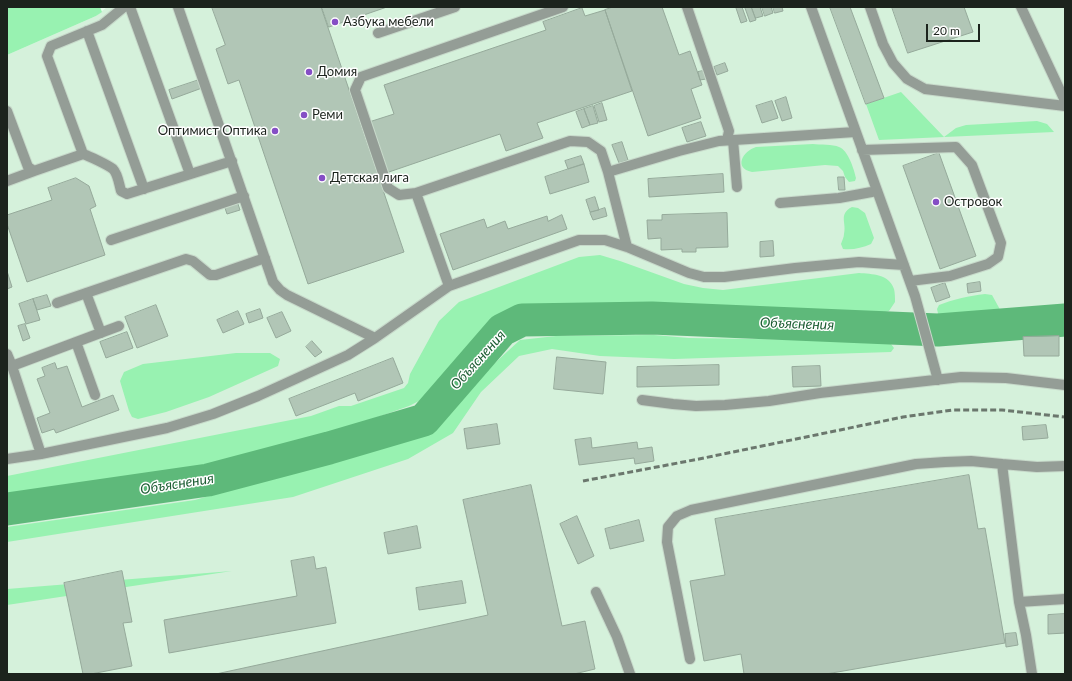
<!DOCTYPE html>
<html>
<head>
<meta charset="utf-8">
<style>
  body { margin:0 }
  #map { position:relative; width:1072px; height:681px; overflow:hidden; background:#e7fceb; font-family:Lato,sans-serif }
  canvas { display:block }
  .frame { position:absolute; inset:0; border:8px solid #1c231d; pointer-events:none }
  .scale { position:absolute; left:926px; top:24px; width:54px; height:18px; box-sizing:border-box; border:2px solid #1c231d; border-top:0; padding-left:5px; font-size:12px; line-height:14px; white-space:nowrap; color:#1c231d; -webkit-text-stroke:3px #fff; paint-order:stroke }
</style>
</head>
<body>
<div id="map">
<canvas width="1072" height="681"></canvas>
<div class="frame"></div>
<div class="scale">20 m</div>
</div>
<script>
const context = document.querySelector('canvas').getContext('2d');
context.lineJoin = 'round';
function fill(path, color) {
  context.fillStyle = color;
  context.fill(path, 'evenodd');
}
function strokePath(path, color, width, dash) {
  context.strokeStyle = color;
  context.lineWidth = width;
  context.lineCap = dash ? 'butt' : 'round';
  context.setLineDash(dash || []);
  context.stroke(path);
}
function label(font, color, halo, rows, align = 'center') {
  context.font = font + ' Lato,sans-serif';
  context.lineWidth = 3;
  context.setLineDash([]);
  context.textBaseline = 'middle';
  context.strokeStyle = halo;
  context.fillStyle = color;
  for (const [text, x, y, turn = 0] of rows) {
    context.save();
    context.translate(x, y);
    context.rotate((+turn || 0) * Math.PI / 180);
    context.textAlign = isNaN(turn) ? turn : align;
    if (halo) context.strokeText(text, 0, 0);
    context.fillText(text, 0, 0);
    context.restore();
  }
}
fill(new Path2D(`
  M107 7H1065V674H7V55L96 16Z`), '#d5f1db');
fill(new Path2D(`
  M7 7H100L102 12 96 16 7 55Z
  M901 92 944 137 956 128 966 125 1037 121 1047 124 1054 132 879 140 866 104Z
  M813 144C820 145 833 144 839 147 848 150 854 169 856 178L855 181 849 182 845 177 843 171 838 166 825 165 752 172C733 168 743 151 756 147Z
  M852 207 858 208 865 213 874 238 871 244C862 248 853 250 843 249L841 244C842 241 844 237 844 234 847 223 838 214 852 207Z
  M600 255 620 261 684 284 703 288 723 290 859 273C872 274 889 274 894 289 895 293 895 298 895 302L889 311 870 316H855L661 303 523 306 499 315 423 399 409 406 333 433 200 468 7 494V476L311 416 339 406H351L404 388 408 383 410 374 439 321 459 302 579 257Z
  M985 294 992 295 1003 315 1002 318 998 320 945 324 940 322 937 309 939 305C954 299 969 296 985 294Z
  M654 335 689 338 886 341 891 344 894 348 891 352 674 359 600 356 552 349 519 356 481 392 453 433 408 459 293 497 7 542V527L195 500 432 431 473 383 520 340 556 336Z
  M236 353H270L280 359 278 366 209 397 166 412 138 419 132 417 129 411 120 381 124 372 143 364Z
  M232 571 7 605V589Z`), '#98f2b1');
strokePath(new Path2D(`
  M7 509 208 480 329 448 424 420 502 330 522 320 652 318 938 330 1065 320`), '#5eb97a', 33);
const building = new Path2D(`
  M212 7H321L404 252 308 284 239 80 228 84 216 49 225 45Z
  M322 7H387L329 27Z
  M613 7H662L679 55 690 51 702 85 691 89 701 118 648 136 605 10Z
  M739 7H742L747 21 741 23 736 8Z
  M746 7H751L756 20 750 22 745 8Z
  M752 7H760L763 16 756 18Z
  M762 7H771L773 13 765 16Z
  M773 7H782L783 11 775 13Z
  M830 7H850L884 98 866 104Z
  M892 7H964L973 32 908 53Z
  M582 8 585 16 605 10 632 91 537 123 543 138 506 151 500 134 386 173 369 122 394 114 384 85 546 30 543 22Z
  M725 63 728 71 717 75 714 67Z
  M703 71 706 79 700 80 698 72Z
  M199 80 202 88 172 99 169 90Z
  M786 97 792 118 782 121 775 101Z
  M772 101 778 118 762 123 756 106Z
  M602 103 607 120 599 122 594 106Z
  M593 106 598 123 590 125 584 109Z
  M584 109 590 125 582 128 576 112Z
  M701 122 706 136 687 142 682 128Z
  M622 142 628 160 619 163 612 145Z
  M939 153 976 256 940 269 903 166Z
  M581 156 584 164 568 169 565 161Z
  M584 164 589 182 550 194 545 177Z
  M723 174 724 192 649 197 648 179Z
  M838 177H844L845 190H839Z
  M76 178 89 186 96 206 90 209 105 255 27 282 7 224V215L52 200 48 188Z
  M595 197 599 210 590 212 586 200Z
  M237 201 240 210 227 214 224 205Z
  M605 208 607 216 593 220 590 213Z
  M727 213 728 247 696 248V252H682V249L661 250V238L648 239 647 220H662V215Z
  M562 215 567 229 453 270 440 234 484 219 487 228 505 221 508 229 547 216 548 221Z
  M773 241 774 256 760 257V242Z
  M7 271 12 287 7 289Z
  M980 282 981 291 968 293 967 284Z
  M945 283 950 297 936 302 931 288Z
  M47 295 51 306 37 310 33 299Z
  M33 299 40 320 26 324 19 304Z
  M156 305 168 336 137 348 125 317Z
  M260 309 263 318 249 323 246 314Z
  M238 311 244 324 223 333 217 320Z
  M282 312 291 331 276 338 267 318Z
  M25 324 30 338 23 341 18 326Z
  M127 332 133 348 106 358 100 342Z
  M1059 336V356H1024L1023 337Z
  M312 341 322 352 315 357 306 347Z
  M557 357 606 362 603 394 554 389Z
  M393 358 403 383 358 401 355 393 296 416 289 399Z
  M55 363 57 369 67 366 82 407 113 395 119 410 56 433 54 429 42 433 37 418 50 413 37 379 45 376 42 368Z
  M719 365V385L637 387V367Z
  M820 366 821 386 793 387 792 367Z
  M497 424 500 444 467 449 464 429Z
  M1046 425 1048 438 1023 440 1022 427Z
  M591 438 592 448 637 442 638 449 652 447 654 461 635 464 634 458 579 465 575 440Z
  M969 475 978 529 985 528 1005 643 826 674H744L741 654 704 661 690 581 725 575 715 519Z
  M531 485 562 626 585 621 595 669 574 674H216L488 615 463 500Z
  M577 516 594 556 578 564 560 524Z
  M639 520 644 541 610 549 605 529Z
  M417 526 421 548 388 554 384 533Z
  M314 557 316 569 326 567 336 623 169 653 164 620 297 596 291 561Z
  M122 571 132 622 123 623 132 666 91 674H83L64 583Z
  M462 581 466 603 419 610 416 588Z
  M1065 614V633L1048 634V615Z
  M1016 633 1018 645 1006 647 1005 634Z`);
fill(building, '#b1c6b6');
strokePath(building, '#96aa9b', 1);
const minor = new Path2D(`
  M130 7 190 174
  M178 7 273 282 280 290 287 295 375 338
  M687 7 727 125 729 131 727 140
  M811 7 915 296 938 380
  M870 7 883 44 893 63 907 79 925 89 1065 106
  M1021 7 1065 101
  M87 31 144 189
  M378 33 455 7
  M7 111 28 167 34 171 83 154C89 156 108 165 113 169 118 174 119 184 121 191L127 194 232 161
  M733 140 737 187
  M862 150 956 147 972 165 1001 243 998 257 988 264 950 276 910 281
  M83 154 47 56 51 46 102 25 124 7
  M7 181 34 171
  M416 193 399 195 388 188 355 90 361 77 563 7
  M780 203 839 198 877 191
  M111 240 244 196
  M627 247 608 172 679 151 719 141 855 132
  M449 286 416 193 570 141 588 142 601 151 608 172
  M86 293 101 333
  M57 303 186 259 193 261 210 275H216L265 258
  M76 342 95 395
  M7 354 12 366 119 326
  M7 365 12 366 41 454
  M642 400 673 404 696 406 725 405 769 401 820 393 961 377 1006 378 1065 385
  M7 459 41 454 167 428 213 414 258 396 348 355 375 338 449 286 579 240H605L627 247 689 273 704 277H724L795 268 859 262 904 265
  M1002 464 1037 467 1065 466
  M596 592 617 637 630 674
  M1019 602 1065 599
  M690 659 667 542 668 527 677 516 691 510 916 464 945 462 971 461 1002 464 1019 602 1026 635 1032 674`);
strokePath(minor, '#c7d9ca', 12);
strokePath(minor, '#949d96', 10);
strokePath(new Path2D(`
  M583 481 699 459 903 417 953 410H1002L1065 417`), '#6b776d', 3, [6, 3]);
for (const [x, y, r, color] of [
  [335,22,4,"#854ec5"],
  [309,72,4,"#854ec5"],
  [304,115,4,"#854ec5"],
  [275,131,4,"#854ec5"],
  [322,178,4,"#854ec5"],
  [936,202,4,"#854ec5"]
]) {
  const dot = new Path2D();
  dot.arc(x, y, r, 0, 2 * Math.PI);
  context.fillStyle = color;
  context.fill(dot);
  strokePath(dot, '#fff', 1.5);
}
label('13px', '#1c231d', '#fff', [
  ["Азбука мебели",343,22],
  ["Домия",317,72],
  ["Реми",312,115],
  ["Оптимист Оптика",267,131,"right"],
  ["Детская лига",330,178],
  ["Островок",944,202]
], 'left');
label('italic 14px', '#1d5e34', '#fff', [
  ["Объяснения",797,324,2],
  ["Объяснения",478,360,-48],
  ["Объяснения",177,484,-9]
]);
</script>
</body>
</html>
